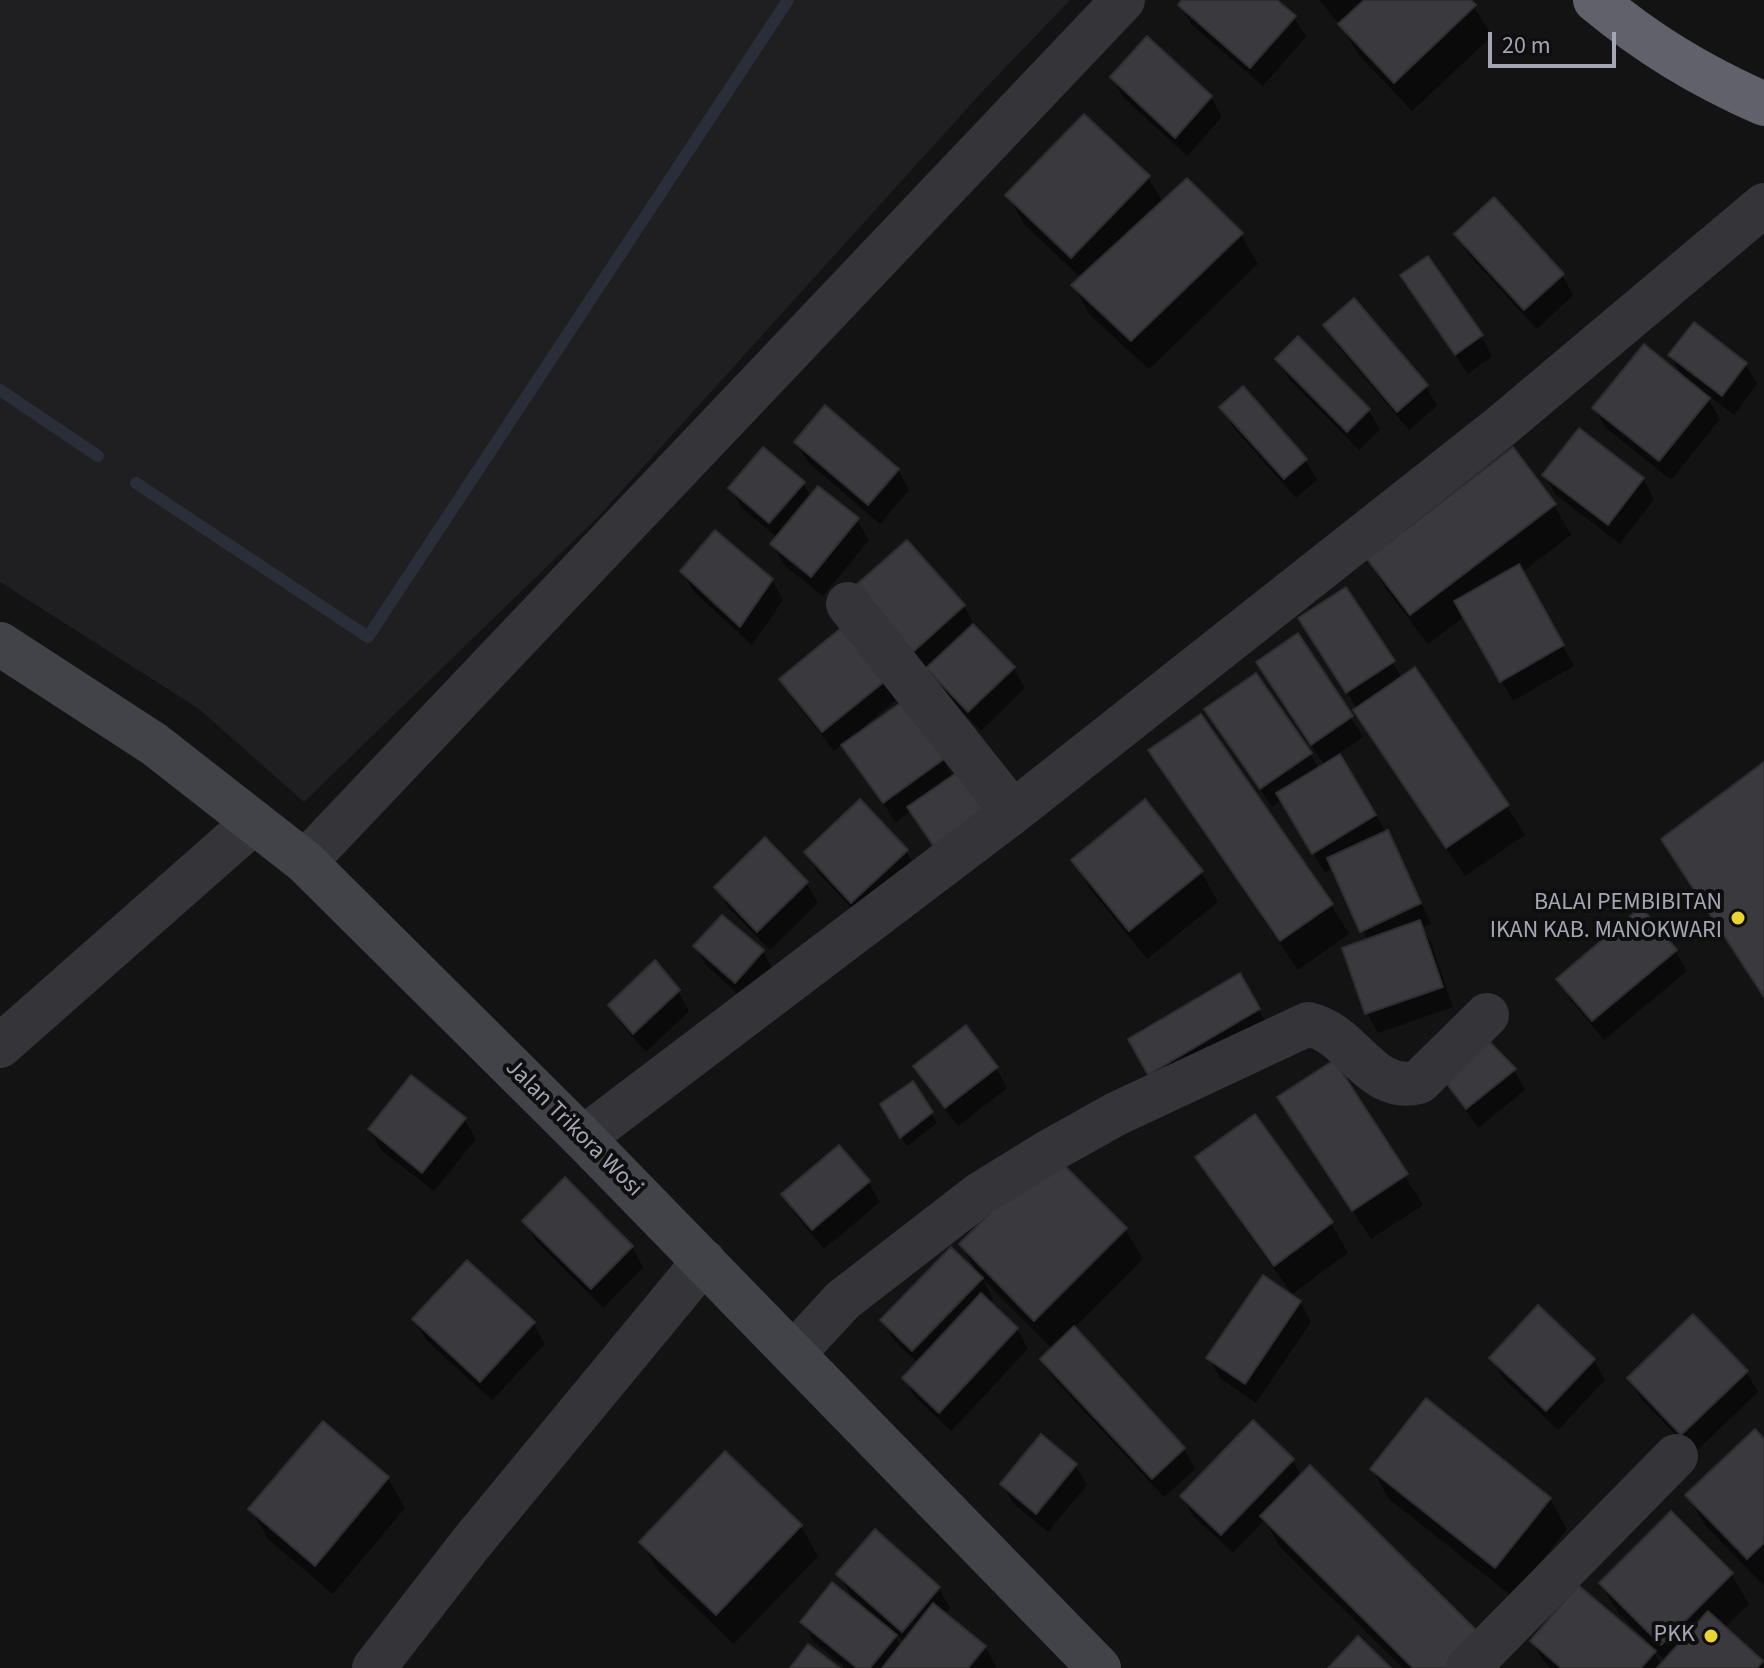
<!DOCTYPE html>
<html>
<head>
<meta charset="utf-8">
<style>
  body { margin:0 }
  #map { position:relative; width:1764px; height:1668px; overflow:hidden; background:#131314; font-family:"Source Sans 3",sans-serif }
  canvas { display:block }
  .scale { position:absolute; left:1488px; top:32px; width:128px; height:36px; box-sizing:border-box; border:4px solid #a5a6b4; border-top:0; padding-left:10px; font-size:24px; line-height:28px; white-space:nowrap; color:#a5a6b4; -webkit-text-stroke:6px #0e0e0f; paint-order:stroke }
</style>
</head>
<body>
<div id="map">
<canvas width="1764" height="1668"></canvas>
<div class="scale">20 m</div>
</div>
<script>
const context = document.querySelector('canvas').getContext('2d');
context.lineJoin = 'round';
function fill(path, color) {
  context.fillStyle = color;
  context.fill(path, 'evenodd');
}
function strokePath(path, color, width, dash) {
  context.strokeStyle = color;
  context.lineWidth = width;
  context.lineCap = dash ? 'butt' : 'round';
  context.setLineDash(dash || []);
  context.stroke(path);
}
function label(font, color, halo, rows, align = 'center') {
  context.font = font + ' "Source Sans 3",sans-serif';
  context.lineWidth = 8;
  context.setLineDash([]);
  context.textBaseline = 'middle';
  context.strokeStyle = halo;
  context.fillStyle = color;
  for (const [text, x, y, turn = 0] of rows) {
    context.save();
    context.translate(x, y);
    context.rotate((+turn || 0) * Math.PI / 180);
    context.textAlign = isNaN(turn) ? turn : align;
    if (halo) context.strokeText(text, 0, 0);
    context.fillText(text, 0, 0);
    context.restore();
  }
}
fill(new Path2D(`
  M0 0H1070L981 93 597 518 304 802 199 709 0 582Z`), '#1f1f21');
fill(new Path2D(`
  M1184 0H1274L1294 17 1306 37 1263 86 1192 25 1180 5Z
  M1319 0H1469L1492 36 1412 111 1358 54 1342 27Z
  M1147 39 1211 97 1222 117 1187 156 1123 97 1112 78Z
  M1148 177 1163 203 1241 235 1258 264 1149 369 1090 315 1073 285 1081 278 1025 225 1008 196Z
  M1456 234 1562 275 1573 295 1537 329 1468 254Z
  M1402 276 1481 336 1492 356 1468 374Z
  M1325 325 1426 387 1437 406 1409 430 1337 345Z
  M1670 355 1745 364 1757 384 1734 415 1705 393 1720 419 1671 480 1606 428 1594 408 1684 379Z
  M1277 359 1369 410 1380 430 1359 450 1289 379Z
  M1222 407 1305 460 1317 480 1296 498 1233 427Z
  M796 442 898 470 909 490 880 524 808 462Z
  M763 450 803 484 811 497 857 520 869 540 823 596 784 565 773 545 778 538 742 508 731 488Z
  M1545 476 1643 479 1654 499 1620 544 1556 495Z
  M1554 505 1571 535 1521 573 1574 666 1513 701 1465 616 1428 644 1386 589 1369 560Z
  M907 543 964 606 975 626 1013 668 1025 688 981 731 940 688 929 667 925 670 857 587Z
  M683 572 772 580 783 600 752 645 694 592Z
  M1346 590 1402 678 1507 806 1525 835 1465 876 1373 740 1355 710 1358 709 1312 639Z
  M851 622 904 693 860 730 943 760 953 778 896 822 843 744 834 751 793 699 781 679Z
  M1298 636 1363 737 1338 754 1399 853 1431 924 1422 928 1431 943 1453 1007 1378 1033 1367 1013 1368 941 1333 867 1325 873 1282 800 1272 807 1207 709 1310 754 1319 769 1325 766 1270 682Z
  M1150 751 1331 905 1349 934 1298 970 1168 781Z
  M906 851 918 871 864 922 818 872 806 852Z
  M1074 860 1201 872 1218 902 1147 959 1091 890Z
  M806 883 818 903 770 950 728 907 717 887Z
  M723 918 763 952 774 971 747 1002 707 966 695 946Z
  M1675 951 1687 971 1604 1040 1570 999 1559 979Z
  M1239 975 1270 1030 1161 1094 1130 1040Z
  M678 991 689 1011 646 1052 622 1025 611 1005Z
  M1333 1063 1423 1205 1371 1239 1280 1098Z
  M916 1066 996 1068 1007 1088 958 1126 927 1086Z
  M1514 1070 1525 1090 1478 1128 1443 1076Z
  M912 1084 937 1123 907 1146 882 1105Z
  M464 1119 476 1139 434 1191 381 1150 370 1130Z
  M839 1148 869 1183 880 1202 824 1249 795 1214 783 1194Z
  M1198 1157 1331 1223 1348 1253 1292 1294 1215 1187Z
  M565 1180 632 1247 643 1267 603 1308 536 1241 524 1221Z
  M1125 1229 1143 1259 1073 1329 1184 1449 1195 1469 1164 1497 1054 1379 1042 1359 1052 1349 983 1279 993 1299 989 1303 1017 1329 1028 1349 951 1431 916 1398 904 1378 918 1363 894 1340 883 1321 978 1274 961 1245Z
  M1300 1302 1311 1322 1256 1403 1220 1378 1209 1358Z
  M415 1320 533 1324 545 1344 492 1400 426 1340Z
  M1492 1358 1594 1360 1605 1380 1558 1430 1503 1378Z
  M1746 1372 1758 1392 1694 1453 1641 1399 1630 1379Z
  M1764 1442V1586L1705 1525 1688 1495Z
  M1292 1460 1302 1476 1495 1668H1403L1279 1546 1265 1520 1233 1553 1193 1516 1182 1496Z
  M1075 1465 1087 1485 1048 1532 1014 1504 1002 1484Z
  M1372 1469 1550 1499 1567 1529 1513 1597 1389 1499Z
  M388 1478 405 1508 333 1594 268 1539 251 1509Z
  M801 1526 818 1556 734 1644 659 1572 642 1542Z
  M875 1532 939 1589 950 1608 945 1615 985 1647 997 1668H846L814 1642 803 1622 864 1611 866 1608 850 1594 839 1574ZM894 1633 905 1642 901 1647Z
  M1731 1574 1749 1604 1724 1628 1761 1662 1764 1668H1551L1544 1662 1532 1642 1646 1646 1649 1643 1619 1614 1601 1584ZM1652 1648 1666 1661 1662 1666Z`), '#0007');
strokePath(new Path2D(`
  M0 390 98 456
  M136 483 368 637 788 0`), '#2a2e38', 12);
const building = new Path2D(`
  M1182 0H1277L1296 16 1250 68 1178 5Z
  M1364 0H1471L1476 5 1394 83 1338 24Z
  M1147 36 1212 96 1175 138 1110 77Z
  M1084 114 1150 176 1071 258 1005 195Z
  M1187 178 1243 233 1131 341 1071 285Z
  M1494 197 1564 274 1524 310 1454 234Z
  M1428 256 1483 335 1455 355 1400 275Z
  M1354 298 1428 385 1397 412 1323 325Z
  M1694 322 1747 363 1722 396 1668 355Z
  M1298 336 1370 409 1347 432 1275 359Z
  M1644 344 1710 398 1659 461 1592 408Z
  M1243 386 1307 459 1284 479 1219 407Z
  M825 405 899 469 868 505 794 442Z
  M1579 428 1644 478 1608 525 1542 475Z
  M763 447 805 482 769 523 728 488Z
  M1513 447 1556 504 1410 615 1367 559Z
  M818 486 859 518 811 577 770 544Z
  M715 530 773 579 740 627 680 571Z
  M907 540 965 605 913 652 855 586Z
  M1519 564 1564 645 1500 682 1454 601Z
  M1346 587 1395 661 1346 693 1298 618Z
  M852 619 895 673 822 732 779 679Z
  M973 624 1015 667 968 712 926 668Z
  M1298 633 1353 716 1311 745 1256 662Z
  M1415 667 1509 805 1446 848 1353 710Z
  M1256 673 1312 753 1260 789 1204 709Z
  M903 701 944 759 883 803 841 745Z
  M1201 714 1333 904 1280 941 1148 750Z
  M1340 754 1376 815 1312 854 1276 793Z
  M1764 762V997L1661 839Z
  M959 771 992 817 939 854 907 807Z
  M860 799 908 850 851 903 804 852Z
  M1145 799 1203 871 1129 931 1071 860Z
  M1388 830 1421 903 1360 932 1327 858Z
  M765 837 808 882 757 932 714 887Z
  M1641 907 1677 950 1592 1021 1556 979Z
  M722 915 764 950 735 983 693 946Z
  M1420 920 1443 987 1365 1014 1342 948Z
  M655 960 680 990 633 1034 608 1005Z
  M1240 973 1260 1009 1148 1075 1128 1039Z
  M966 1025 998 1067 945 1108 913 1066Z
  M1487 1039 1516 1069 1466 1109 1440 1075Z
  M1334 1060 1408 1174 1352 1211 1277 1097Z
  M411 1075 466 1118 422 1173 368 1129Z
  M913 1081 933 1112 900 1138 880 1104Z
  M1255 1114 1333 1222 1274 1266 1195 1157Z
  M839 1145 870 1181 812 1230 781 1194Z
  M1051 1152 1127 1228 1034 1321 959 1244Z
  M565 1177 633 1246 591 1289 522 1221Z
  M951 1247 983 1278 912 1351 880 1320Z
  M467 1260 535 1322 480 1382 412 1319Z
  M1263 1275 1301 1301 1245 1384 1206 1358Z
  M981 1293 1018 1328 939 1413 902 1378Z
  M1538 1305 1595 1359 1546 1411 1489 1358Z
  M1693 1314 1748 1371 1681 1435 1627 1378Z
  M1074 1326 1185 1448 1152 1479 1040 1359Z
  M1426 1398 1551 1498 1495 1568 1370 1469Z
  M1253 1420 1294 1459 1221 1535 1180 1496Z
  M323 1421 389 1477 315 1566 248 1509Z
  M1755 1429 1764 1439V1543L1747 1559 1685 1495Z
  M1041 1434 1077 1464 1036 1514 1000 1484Z
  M725 1451 802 1525 716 1615 639 1542Z
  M1310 1465 1481 1635 1449 1668H1413L1260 1516Z
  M1671 1511 1733 1573 1661 1645 1599 1583Z
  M875 1529 940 1587 902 1632 836 1574Z
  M832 1582 897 1635 870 1668H857L800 1622Z
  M1578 1585 1656 1651 1641 1668H1561L1530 1641Z
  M933 1603 986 1646 968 1668H882Z
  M1708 1611 1763 1661 1757 1668H1657Z
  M1358 1636 1391 1668H1328Z
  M808 1644 840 1668H790Z`);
fill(building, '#3a3a3e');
strokePath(building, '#2e2d30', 2);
strokePath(new Path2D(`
  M848 604 1013 812
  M305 862 1123 0
  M0 1046 254 822
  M583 1138 1013 812 1499 428 1764 205
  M794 1353 843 1300 980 1194 1048 1152 1116 1114 1308 1024C1354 1034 1370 1095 1419 1082L1487 1015
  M374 1668 472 1542 704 1261
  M1468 1668 1676 1456`), '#343439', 44);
strokePath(new Path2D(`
  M0 644 154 744 305 862 583 1138 1099 1668`), '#424249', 44);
strokePath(new Path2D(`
  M1595 0C1649 45 1701 76 1764 104`), '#60616a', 44);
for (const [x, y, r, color] of [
  [1738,918,8,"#ebd334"],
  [1711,1636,8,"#ebd334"]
]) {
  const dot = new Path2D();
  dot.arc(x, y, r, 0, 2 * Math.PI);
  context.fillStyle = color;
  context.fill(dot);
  strokePath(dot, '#0e0e0f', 3);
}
label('24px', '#a5a6b4', '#0e0e0f', [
  ["BALAI PEMBIBITAN",1722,904],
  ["IKAN KAB. MANOKWARI",1722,932],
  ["PKK",1695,1636]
], 'right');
label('24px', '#a5a6b4', '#0e0e0f', [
  ["Jalan Trikora Wosi",573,1129,45]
]);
</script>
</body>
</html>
